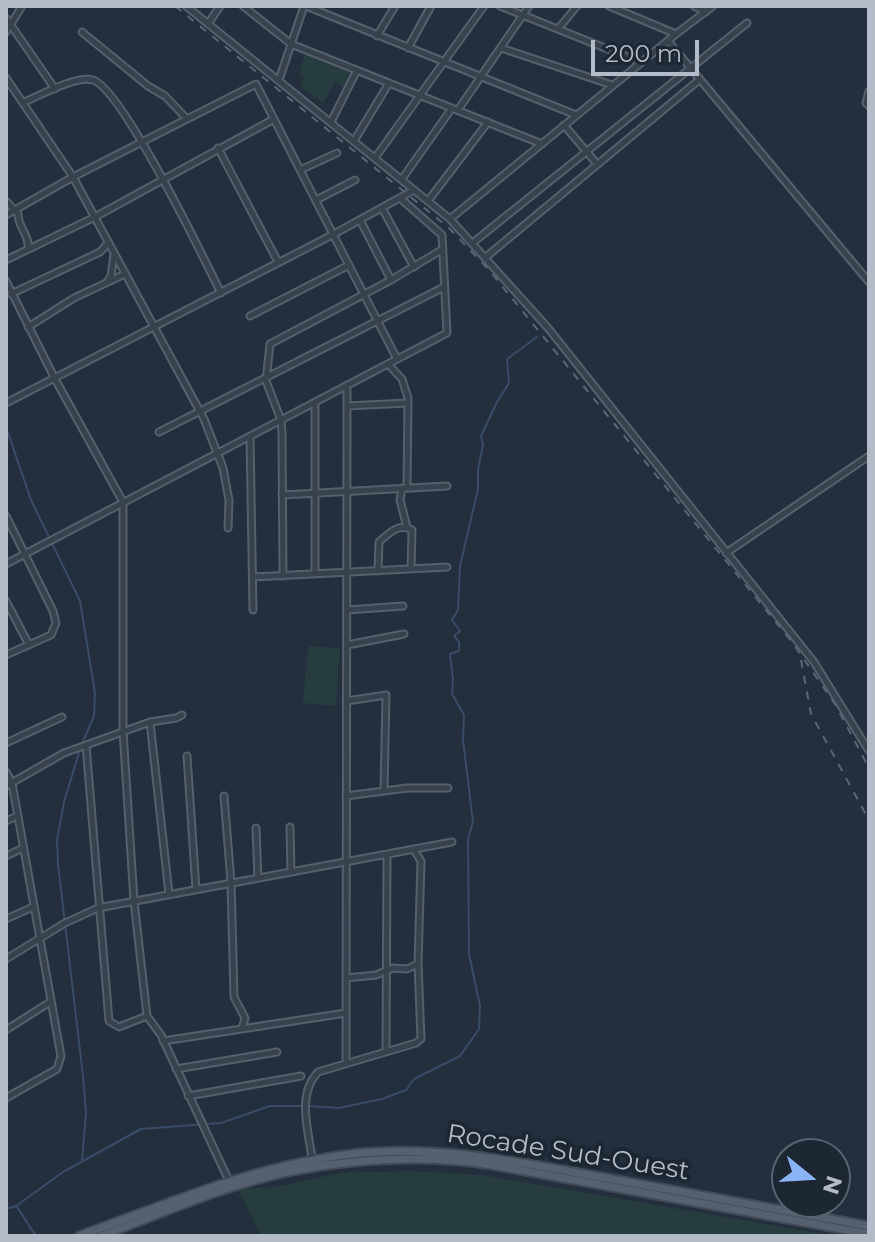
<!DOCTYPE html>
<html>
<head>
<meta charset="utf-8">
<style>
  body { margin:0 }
  #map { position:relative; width:875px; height:1242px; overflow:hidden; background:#242f3e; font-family:Montserrat,sans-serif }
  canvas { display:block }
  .frame { position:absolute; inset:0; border:8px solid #b4bcc9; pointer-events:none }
  .north { position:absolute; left:771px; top:1138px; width:80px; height:80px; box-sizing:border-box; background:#1d2633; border:2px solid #59626f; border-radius:50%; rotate:108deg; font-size:22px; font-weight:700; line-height:32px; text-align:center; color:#b4bcc9 }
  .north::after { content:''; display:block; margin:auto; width:28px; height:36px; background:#8ab4f8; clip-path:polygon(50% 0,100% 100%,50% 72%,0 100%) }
  .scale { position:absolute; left:591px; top:40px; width:108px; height:36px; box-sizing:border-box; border:4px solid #b4bcc9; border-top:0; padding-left:10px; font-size:24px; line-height:28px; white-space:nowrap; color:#b4bcc9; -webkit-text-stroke:6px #1d2633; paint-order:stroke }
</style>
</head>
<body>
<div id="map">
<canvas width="875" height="1242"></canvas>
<div class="frame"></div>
<div class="north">N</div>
<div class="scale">200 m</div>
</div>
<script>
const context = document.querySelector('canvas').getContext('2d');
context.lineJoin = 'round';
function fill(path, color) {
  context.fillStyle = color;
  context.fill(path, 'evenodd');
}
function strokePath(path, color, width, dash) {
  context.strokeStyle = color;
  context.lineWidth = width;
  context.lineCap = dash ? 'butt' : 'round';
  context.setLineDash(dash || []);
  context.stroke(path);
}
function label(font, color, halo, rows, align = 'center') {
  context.font = font + ' Montserrat,sans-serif';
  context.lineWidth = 8;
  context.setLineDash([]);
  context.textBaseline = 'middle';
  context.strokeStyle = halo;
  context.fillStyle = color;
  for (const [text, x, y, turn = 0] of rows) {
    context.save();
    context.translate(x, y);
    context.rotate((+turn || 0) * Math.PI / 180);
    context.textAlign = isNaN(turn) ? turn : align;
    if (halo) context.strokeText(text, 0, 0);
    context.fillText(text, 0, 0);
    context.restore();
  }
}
fill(new Path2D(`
  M305 54 350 73 345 88 335 82 323 103 300 86 304 78 299 74Z
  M308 646 340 648 336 706 303 703Z
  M410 1171 482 1175 836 1236H261L238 1189 275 1187 340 1173Z`), '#263c3f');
strokePath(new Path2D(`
  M6 427 31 500 80 601 95 693 94 716 81 746 64 802 57 840 58 864 83 1076 86 1113 82 1161
  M309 1106 339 1108 382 1099 406 1090 414 1079 460 1056 479 1029 480 1006 469 954 468 839 473 822 463 740 464 715 452 694 453 680 450 654 459 651V642L454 636 460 631 452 620 458 610 460 566 478 489V469L483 445 481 436 497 402 509 383 507 359 537 337
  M17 1207 36 1236
  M6 1209 16 1206 63 1172 141 1129 221 1123 270 1106H303`), '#394c67', 2);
const minor = new Path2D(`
  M186 6 450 219 548 328 814 662 869 751
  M243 6 291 44 542 144
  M306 6 576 115
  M500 6 640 62
  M609 6 676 34
  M694 6 706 12
  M6 18 55 89
  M208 24 220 6
  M558 29 577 6
  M6 32 22 6
  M82 32 148 86 165 96 187 119
  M377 36 395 6
  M668 41 869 282
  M408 48 431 6
  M501 48 612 85
  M6 78 73 177 204 419 223 468 229 500 228 528
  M279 80 304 6
  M869 91 866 103 869 106
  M24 102C41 95 77 75 93 80 123 90 203 257 221 293
  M458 110 529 6
  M331 122 357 70
  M564 125 597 164
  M354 141 389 83
  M218 148 278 262
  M375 158 484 6
  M300 170 337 153
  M402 179 452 108
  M316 200 355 180
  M6 201 18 214C18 228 30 235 28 249
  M428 201 488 122
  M382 208 414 267
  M6 215 73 177 256 84 397 359
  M450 219 676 34 713 6
  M360 220 391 280
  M475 241 747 23
  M486 257 699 80
  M6 260 95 217 274 119
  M6 281 55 379 123 502V731L134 901 147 1016 161 1035 229 1181
  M107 282 111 276 114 254
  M11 294 100 252 108 243
  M250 316 349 265
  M28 327 74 298 125 274
  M388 364 402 379 408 398 407 488
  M315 402V573
  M6 403 334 234 414 190
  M347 406 408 403
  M159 432 444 287
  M250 436 253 610
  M402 488 400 500 407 527
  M282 495 447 486
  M6 516 53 611 56 623 51 635 6 655
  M726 553 869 456
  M6 564 447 333 442 235 400 198
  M378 571 379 542C388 534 399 522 412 530L411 569
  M283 576 282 433 281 420 266 381 270 344 391 280 443 249
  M253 577 447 567
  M6 601 29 645
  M347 610 403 606
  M347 645 404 634
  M347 701 386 695 384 791
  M150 722 169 894
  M6 743 62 717
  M86 745 109 1021 119 1027 147 1016
  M187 756 196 889
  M6 772 12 783 61 1056 57 1069 6 1098
  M6 786 64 753 150 722 176 718 182 715
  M224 796 231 882 234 997 245 1018 242 1029
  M346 796 407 788H448
  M6 821 17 816
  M290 827 291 872
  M256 828 258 878
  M6 856 23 848
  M6 919 33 907
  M6 959 65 923 98 908 452 842
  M346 978 376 975 393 968 407 969 418 964
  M6 1030 50 1002
  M163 1041 346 1013
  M386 1052 387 854
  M346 1064 347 385
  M176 1069 277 1052
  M188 1096 301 1076
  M312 1159C309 1132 296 1095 318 1072L416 1043 421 1039 418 964 421 861 414 850`);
const major = new Path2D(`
  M79 1236C169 1203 257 1165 352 1154 438 1144 522 1163 606 1178 693 1194 781 1210 869 1226
  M101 1236C163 1213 227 1184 292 1171 359 1158 425 1155 492 1165L869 1234`);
strokePath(minor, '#565f6c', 9);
strokePath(major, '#414a57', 11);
strokePath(minor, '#38414e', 5);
strokePath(major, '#56606e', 7);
strokePath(new Path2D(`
  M175 6 449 228 489 270 792 642 835 704 869 768
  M801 660 811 714 869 820`), '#5a6575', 2, [8, 8]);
label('26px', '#b4bcc9', '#1d2633', [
  ["Rocade Sud-Ouest",568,1153,9]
]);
</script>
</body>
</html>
